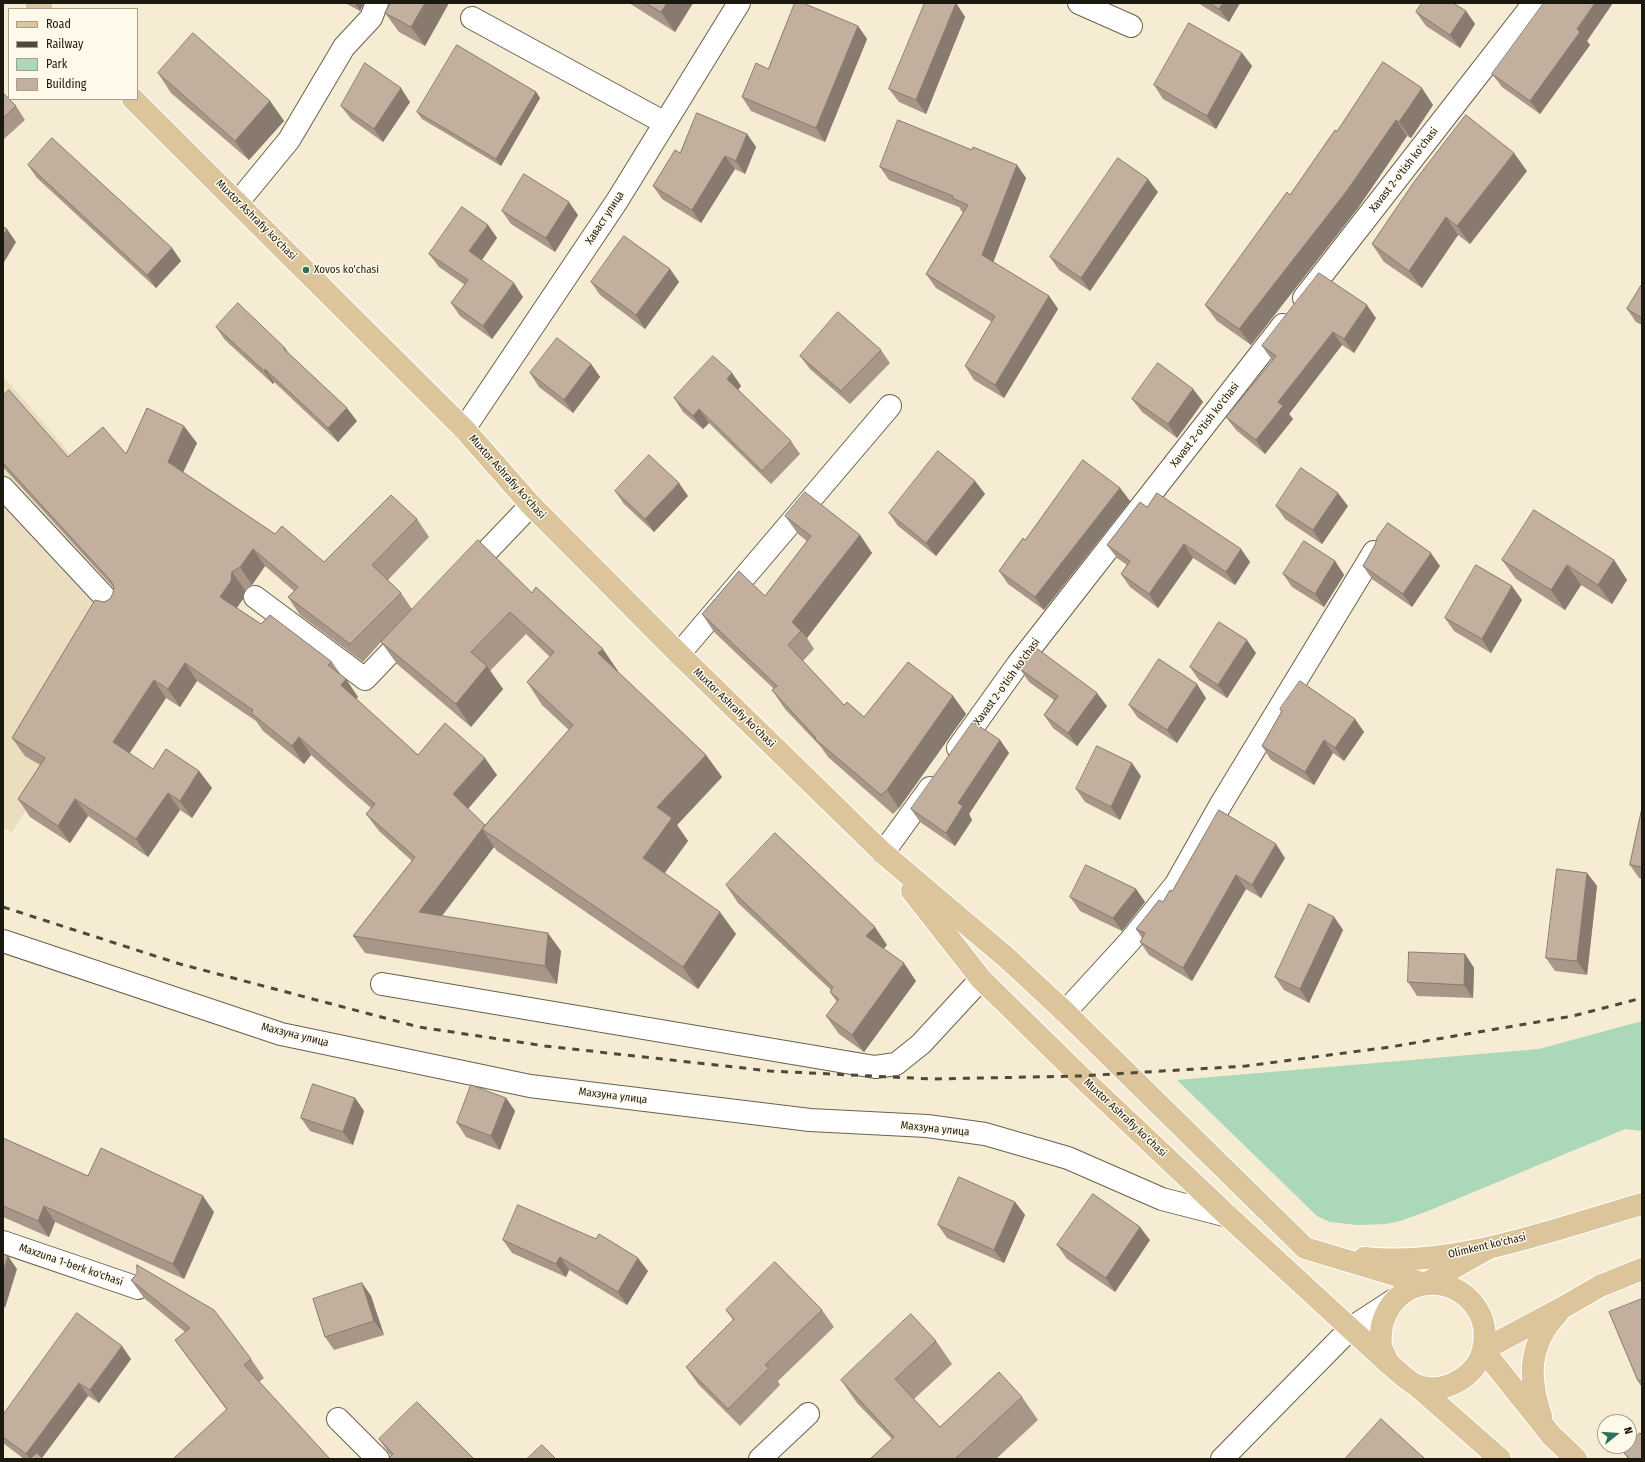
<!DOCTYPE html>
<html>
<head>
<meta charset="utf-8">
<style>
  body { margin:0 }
  #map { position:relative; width:1645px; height:1462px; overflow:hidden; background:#f5ecd3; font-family:"Fira Sans Condensed",sans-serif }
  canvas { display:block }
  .frame { position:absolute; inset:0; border:4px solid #1b1810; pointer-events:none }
  .legend { position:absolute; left:8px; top:8px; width:130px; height:92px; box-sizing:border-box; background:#fff9ea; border:1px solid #a49f93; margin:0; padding:5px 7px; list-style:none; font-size:12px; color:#1b1810 }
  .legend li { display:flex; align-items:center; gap:8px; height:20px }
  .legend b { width:20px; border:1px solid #a49f93 }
  .north { position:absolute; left:1597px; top:1414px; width:40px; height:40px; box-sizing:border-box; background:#fff9ea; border:1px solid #a49f93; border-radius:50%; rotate:73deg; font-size:11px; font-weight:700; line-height:16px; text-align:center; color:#1b1810 }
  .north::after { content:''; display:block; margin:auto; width:14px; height:18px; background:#2e7060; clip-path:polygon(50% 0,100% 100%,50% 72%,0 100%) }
</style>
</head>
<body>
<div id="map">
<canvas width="1645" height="1462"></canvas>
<div class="frame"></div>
<ul class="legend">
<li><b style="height:5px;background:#ddc59b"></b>Road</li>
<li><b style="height:5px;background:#4d493d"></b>Railway</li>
<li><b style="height:11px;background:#aad8b9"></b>Park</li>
<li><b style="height:11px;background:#c3af9e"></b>Building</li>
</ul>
<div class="north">N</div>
</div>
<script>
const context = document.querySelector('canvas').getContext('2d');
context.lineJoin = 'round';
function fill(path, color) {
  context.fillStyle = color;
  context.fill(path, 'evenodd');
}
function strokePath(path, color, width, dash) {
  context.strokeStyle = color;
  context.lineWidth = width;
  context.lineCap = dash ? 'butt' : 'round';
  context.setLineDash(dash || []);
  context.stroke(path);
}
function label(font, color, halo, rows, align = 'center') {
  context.font = font + ' "Fira Sans Condensed",sans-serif';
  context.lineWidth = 3;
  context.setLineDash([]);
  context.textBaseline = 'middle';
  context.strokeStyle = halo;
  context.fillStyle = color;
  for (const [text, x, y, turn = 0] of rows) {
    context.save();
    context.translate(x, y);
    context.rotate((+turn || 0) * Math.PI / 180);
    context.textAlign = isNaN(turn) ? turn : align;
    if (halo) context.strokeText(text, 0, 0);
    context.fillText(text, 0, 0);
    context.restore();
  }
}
fill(new Path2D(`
  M3 376 175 575 12 832 3 828Z`), '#eadebf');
fill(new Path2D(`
  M1642 1021V1131L1625 1129 1428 1211 1400 1221 1386 1224 1357 1225 1330 1222 1317 1216 1177 1080 1539 1049Z`), '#aad8b9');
const minor = new Path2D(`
  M1079 3 1131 26
  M472 18 665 123
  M238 202 289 140 344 47 371 18 377 3
  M1304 298 1534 3
  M464 429 617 201 739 3
  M3 488 114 607
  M467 572 531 505
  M255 597 365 679 409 633
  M679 654 890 406
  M958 748 1018 664 1283 325
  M883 853 930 788
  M3 941 281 1034 530 1086 810 1120 927 1126 985 1134 1068 1158 1162 1199 1228 1216
  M382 984 875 1067 896 1064 921 1044 981 979
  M1065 1012 1130 941 1176 884 1221 804 1374 552
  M3 1242 138 1288
  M338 1419 378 1459
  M760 1459 808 1414
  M1222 1459 1351 1328 1394 1300`);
const major = new Path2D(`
  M36 3 42 9
  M133 99 464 429 531 505 679 654 883 853 1008 959 1065 1012 1305 1248 1425 1284 1487 1249
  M912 891 981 979 1080 1076 1228 1216 1388 1363C1396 1369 1407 1381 1416 1385 1443 1396 1476 1377 1483 1350 1486 1336 1485 1321 1477 1309 1451 1269 1394 1278 1382 1325 1381 1331 1380 1339 1381 1346 1382 1351 1386 1357 1388 1363
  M1364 1258C1455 1268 1555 1229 1642 1204
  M1416 1385 1500 1459
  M1541 1416C1528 1378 1528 1344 1558 1313
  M1576 1459 1551 1435 1483 1350 1562 1308 1600 1286 1642 1269`);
strokePath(minor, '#69614c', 24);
strokePath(major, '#fff', 24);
strokePath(minor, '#fff', 22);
strokePath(major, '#ddc59b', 22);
strokePath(new Path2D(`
  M3 907 180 964 419 1027 545 1046 770 1071 932 1079 1080 1076 1246 1066 1390 1047 1573 1016 1642 998`), '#4d493d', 3, [7, 7]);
fill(new Path2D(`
  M345 3H364L360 11Z
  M449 3 425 46 399 32 385 13Z
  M629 3H693L675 32Z
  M956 3 965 17 926 114 899 102 889 89Z
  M1200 3H1240L1229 22 1201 5Z
  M1466 11 1475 24 1460 48 1426 26 1416 12Z
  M858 26 867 39 825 142 751 111 742 97 768 69Z
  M1587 41 1590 45 1540 114 1502 87 1492 74Z
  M1242 53 1252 66 1216 129 1163 99 1154 85Z
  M158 73 270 101 284 121 249 160 171 93Z
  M536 92 540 98 501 166 422 119 417 112Z
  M3 93 16 106 25 120 3 140Z
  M410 102 383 142 351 119 341 106Z
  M1433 105 1411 138 1407 136 1358 208 1251 345 1217 321 1205 305 1290 195 1337 131Z
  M747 134 756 147 745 174 735 169 701 223 662 199 653 186 680 153Z
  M972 150 1017 165 1026 178 993 262 1049 296 1058 309 1004 398 974 380 965 366 992 322 936 288 926 274 963 212H962L959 207 889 180 880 167Z
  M28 165 172 248 181 261 156 288 37 178Z
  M1527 171 1470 244 1458 235 1422 288 1384 262 1372 244Z
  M1158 192 1090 291 1059 270 1050 257Z
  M502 211 578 215 555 252 511 224Z
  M488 225 497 238 482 260 523 297 492 339 460 316 451 303 465 285 439 267 429 254Z
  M670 269 679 282 645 329 600 295 591 282Z
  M1642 284V325L1636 322 1627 309Z
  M1376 318 1354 353 1342 345 1289 414 1293 419 1265 454 1236 430 1226 417 1272 360 1262 346Z
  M216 327 291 357 357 421 338 442 274 382 273 384 225 340Z
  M881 350 890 363 850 404 810 369 800 356Z
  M591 364 600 377 573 413 539 387 530 373Z
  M732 373 741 386 738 390 791 441 800 454 771 484 709 423 703 429 683 412 674 398Z
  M1193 389 1203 402 1177 438 1142 412 1132 399Z
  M3 396 68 457 126 454 197 443 183 472 275 534 324 562 417 519 429 537 388 580 401 593 412 609 532 593 618 671V672L706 755 722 777 677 825 688 841 664 873 736 934 698 989 497 851 494 847 442 916 561 951 557 984 365 953 353 936 412 861 379 831 366 814 371 808 311 755 304 764 263 731 256 721 197 681 180 707 166 698 129 754 153 769 199 771 212 788 192 818 180 810 148 857 88 816 70 843 30 817 18 799 40 765 25 756 12 738 104 602 110 599 113 593 114 588 3 467ZM265 566 294 591 288 597 300 615 363 662 381 642 397 664 471 727 503 689 490 671 526 634 550 657 527 682 542 705 569 730 485 825 468 809 497 775 418 755 356 699 358 697 342 676 332 662 261 624 237 608 243 599 245 590 252 585Z
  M975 481 985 494 936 556 898 526 889 513Z
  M1120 488 1130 501 1044 610 1008 584 999 571 1025 540Z
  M615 491 688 496 654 532 624 504Z
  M1276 506H1348L1322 544 1285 519Z
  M1147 507 1241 549 1250 562 1235 585 1193 558 1158 608 1130 587 1121 574 1127 565 1117 558 1107 545Z
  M785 516 860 535 872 553 807 638 814 649 803 661 844 705 864 717 953 696 966 714 899 808 893 814 828 757 821 747 785 709 772 690 774 689 714 632 702 614 765 596 807 541 798 534Z
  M1502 560H1614L1627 580 1612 604 1581 585 1565 610 1516 579Z
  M1335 561 1344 575 1324 607 1292 587 1283 574Z
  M1363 566H1440L1412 607 1372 579Z
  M1522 600 1491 653 1454 631 1445 618Z
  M1256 653 1227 698 1199 680 1190 667Z
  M1020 669 1107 706 1077 746 1053 728 1044 715 1054 700 1029 682Z
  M1206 698 1177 743 1138 718 1129 705Z
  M1280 709 1355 719 1364 732 1344 761 1333 753 1314 785 1271 760 1262 746 1281 712Z
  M1000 740 1009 753 969 814 972 820 955 846 920 822 911 809Z
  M1141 776 1120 820 1085 802 1076 789Z
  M1642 808V879L1639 878 1630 865Z
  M1285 858 1261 898 1246 889 1192 981 1149 955 1140 942 1142 938 1136 929 1163 902 1172 891Z
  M1587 873 1597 886 1587 975 1555 971 1546 958Z
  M726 885 887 945 883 948 916 981 864 1052 839 1034 826 1016 837 1002 830 992 831 990 738 903Z
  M1136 889 1145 902 1122 931 1080 911 1070 897Z
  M1334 917 1343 930 1309 1003 1284 990 1275 977Z
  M1465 954 1474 968 1473 998 1417 996 1408 982Z
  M355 1098 364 1111 353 1145 310 1131 301 1118Z
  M506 1098 515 1111 500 1150 466 1137 457 1123Z
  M3 1138 88 1176 214 1212 184 1279 55 1222 49 1237 3 1217Z
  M1015 1202 1025 1215 1004 1263 947 1238 938 1225Z
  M503 1240 648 1271 627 1305 569 1270 566 1277 512 1253Z
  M1150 1240 1115 1292 1067 1259 1057 1245Z
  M131 1280 251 1359 264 1378 226 1409 188 1358 175 1340 185 1332 144 1298Z
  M362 1283 371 1296 384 1335 334 1350 325 1337Z
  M1642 1299V1388L1638 1381Z
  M726 1310H822L834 1327 778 1381 780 1385 740 1426 698 1384 686 1367 733 1320Z
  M936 1341 952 1364 914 1399 940 1427 1022 1397 1038 1420 996 1459H870L892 1439 857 1403 841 1380Z
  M131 1359 99 1403 88 1396 42 1458 43 1459H24L3 1443V1415Z
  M379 1439 474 1459 391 1456Z
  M1623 1452 1642 1459H1628Z`), '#a89688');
fill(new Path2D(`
  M355 3H364L360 11Z
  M425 3H449L425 46 411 27Z
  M667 3H693L675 32 661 12Z
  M956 3 965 17 926 114 916 100Z
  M1223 3H1240L1229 22 1219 9Z
  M1595 3H1613L1587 41 1590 45 1540 114 1530 101 1577 29Z
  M1466 11 1475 24 1460 48 1450 35Z
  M858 26 867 39 825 142 816 128Z
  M1242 53 1252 66 1216 129 1207 116Z
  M401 88 410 102 383 142 374 129Z
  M1422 88 1433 105 1411 138 1399 122Z
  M536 92 540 98 501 166 496 159Z
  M270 101 284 121 249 160 235 141Z
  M1396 120 1407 136 1358 208 1251 345 1239 329Z
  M747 134 756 147 745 174 736 161Z
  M1514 153 1527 171 1470 244 1457 226Z
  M725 156 735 169 701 223 692 210Z
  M1017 165 1026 178 991 268 982 255Z
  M1148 179 1158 192 1090 291 1081 278Z
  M569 202 578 215 555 252 546 238Z
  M1446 217 1458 235 1422 288 1409 271Z
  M488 225 497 238 479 264 469 251Z
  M7 229 16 242 3 264V236Z
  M172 248 181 261 156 288 147 275Z
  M670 269 679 282 645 329 636 315Z
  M514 283 523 297 492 339 483 326Z
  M1049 296 1058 309 1004 398 995 385Z
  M1367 305 1376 318 1354 353 1344 339Z
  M1333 332 1342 345 1289 414 1293 419 1265 454 1256 440 1278 402Z
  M285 348 294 361 284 349Z
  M591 364 600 377 573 413 564 400Z
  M265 369 274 382 273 384 264 371Z
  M732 373 741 386 736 392 727 379Z
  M1193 389 1203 402 1177 438 1168 424Z
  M347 408 357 421 338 442 328 428Z
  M699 409 709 423 703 429 693 416Z
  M184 426 197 443 180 479 168 462Z
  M975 481 985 494 936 556 926 543Z
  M679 483 688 496 654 532 645 519Z
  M1120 488 1130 501 1044 610 1035 597Z
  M1338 493 1348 506 1322 544 1313 530Z
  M860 535 872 553 807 638 801 631 792 622Z
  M1184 544 1193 558 1158 608 1149 594Z
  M253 549 265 566 252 585 240 567Z
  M1241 549 1250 562 1235 585 1226 572Z
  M1431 553 1440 566 1412 607 1403 594Z
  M1614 560 1627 580 1612 604 1598 585Z
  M1335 561 1344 575 1324 607 1315 594Z
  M1567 565 1581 585 1565 610 1551 590Z
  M232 572 245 590 243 599 232 614 220 597Z
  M1512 586 1522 600 1491 653 1482 639Z
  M1247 640 1256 653 1227 698 1218 685Z
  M603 649 618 671 614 676 598 653Z
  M185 663 197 681 180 707 168 689Z
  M487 666 503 689 471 727 456 704Z
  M346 679 358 697 353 703 341 685Z
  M154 680 166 698 125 760 113 742Z
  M1197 684 1206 698 1177 743 1167 730Z
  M1097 693 1107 706 1077 746 1068 733Z
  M953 696 966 714 899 808 887 790Z
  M1355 719 1364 732 1344 761 1335 748Z
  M299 737 311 755 304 764 292 746Z
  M1000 740 1009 753 969 814 972 820 955 846 946 833 958 803Z
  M1324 740 1333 753 1314 785 1305 772Z
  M706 755 722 777 677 825 688 841 659 881 643 858 657 807Z
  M485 758 497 775 466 811 453 794Z
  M1132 763 1141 776 1120 820 1111 807Z
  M199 771 212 788 192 818 180 801Z
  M168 793 180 810 148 857 136 839Z
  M75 799 88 816 70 843 58 826Z
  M482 829 494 847 431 930 419 912Z
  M1276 844 1285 858 1261 898 1252 885Z
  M1587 873 1597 886 1587 975 1577 961Z
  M1236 875 1246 889 1192 981 1183 968Z
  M1136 889 1145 902 1122 931 1113 918Z
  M720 912 736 934 698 989 683 967Z
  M1334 917 1343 930 1309 1003 1300 989Z
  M875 927 887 945 879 954 866 936Z
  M548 933 561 951 557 984 545 966Z
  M1465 954 1474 968 1473 998 1464 985Z
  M904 963 916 981 864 1052 852 1035Z
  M355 1098 364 1111 353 1145 343 1132Z
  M506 1098 515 1111 500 1150 491 1136Z
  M203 1196 214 1212 184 1279 173 1264Z
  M1015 1202 1025 1215 1004 1263 994 1250Z
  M44 1206 55 1222 49 1237 38 1221Z
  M1140 1227 1150 1240 1115 1292 1106 1278Z
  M8 1256 17 1269 5 1308 3 1305V1272Z
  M560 1257 569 1270 566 1277 556 1264Z
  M638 1258 648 1271 627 1305 618 1292Z
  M362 1283 371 1296 384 1335 374 1321Z
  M122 1346 131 1359 99 1403 90 1390Z
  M79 1383 88 1396 41 1459H30L26 1454Z`), '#887a6f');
const building = new Path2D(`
  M391 3H425L411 27 385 13Z
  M646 3H667L661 12Z
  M795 3H803L858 26 816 128 742 97 756 63 768 69Z
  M925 3H956L916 100 889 89Z
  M1210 3H1223L1219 9Z
  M1422 3H1453L1466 11 1450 35 1416 12Z
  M1544 3H1595L1577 29 1580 32 1530 101 1492 74Z
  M1189 23 1242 53 1207 116 1154 85Z
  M193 33 270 101 235 141 158 73Z
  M457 45 536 92 496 159 417 112Z
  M1383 62 1422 88 1399 122 1396 120 1346 192 1239 329 1205 305 1287 192 1290 195 1335 130 1337 131Z
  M365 63 401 88 374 129 341 106Z
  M3 93 16 106 3 118Z
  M697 113 747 134 736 161 725 156 692 210 653 186 675 150 680 153Z
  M1466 115 1514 153 1457 226 1446 217 1409 271 1372 244 1414 182Z
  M898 120 972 150 973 147 1017 165 982 255 1049 296 995 385 965 366 995 316 926 274 968 205 952 198 953 196 880 167Z
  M52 138 172 248 147 275 28 165Z
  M1118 158 1148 179 1081 278 1050 257Z
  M524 174 569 202 546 238 502 211Z
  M462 207 488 225 469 251 514 283 483 326 451 303 468 280 429 254Z
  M3 227 7 229 3 236Z
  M624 236 670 269 636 315 591 282Z
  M1319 273 1367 305 1344 339 1333 332 1278 402 1283 406 1256 440 1226 417 1276 356 1262 346Z
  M1642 284V318L1627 309Z
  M238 303 285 348 284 349 347 408 328 428 265 369 264 371 216 327Z
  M838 312 881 350 841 391 800 356Z
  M557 338 591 364 564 400 530 373Z
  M713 356 732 373 727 379 791 441 762 471 699 409 693 416 674 398Z
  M1158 363 1193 389 1168 424 1132 399Z
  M9 390 68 457 103 427 126 454 147 408 184 426 168 462 275 534 282 526 324 562 391 495 417 519 372 565 401 593 350 644 288 597 298 587 253 549 240 567 232 572 231 581 220 597 261 624 270 615 332 662 328 665 346 679 341 685 418 755 445 723 485 758 453 794 485 825 419 912 548 933 545 966 353 936 415 857 366 814 375 804 299 737 292 746 251 713 253 710 185 663 168 689 154 680 113 742 153 769 166 749 199 771 180 801 168 793 136 839 75 799 58 826 18 799 45 758 12 738 95 600 104 602 110 599 113 593 114 587 111 581 3 463V396Z
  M938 451 975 481 926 543 889 513Z
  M649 455 679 483 645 519 615 491Z
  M1083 460 1120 488 1035 597 999 571 1023 538 1025 540Z
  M1301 468 1338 493 1313 530 1276 506Z
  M805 492 860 535 792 622 801 631 788 645 844 705 847 702 864 717 908 662 953 696 887 790 881 795 815 739 816 738 772 690 777 686 702 614 739 571 765 596 811 536 785 516Z
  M1157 493 1241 549 1226 572 1184 544 1149 594 1121 574 1130 561 1107 545 1140 502 1147 507Z
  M1534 510 1614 560 1598 585 1567 565 1551 590 1502 560Z
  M1388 523 1431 553 1403 594 1363 566 1375 545 1377 538Z
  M478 540 532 593 536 587 603 649 598 653 706 755 657 807 672 818 643 858 720 912 683 967 482 829 573 725 527 682 554 652 510 612 471 652 487 666 456 704 381 642Z
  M1304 541 1335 561 1315 594 1283 574Z
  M1476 565 1512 586 1482 639 1445 618Z
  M1219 622 1247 640 1218 685 1190 667Z
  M1035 647 1097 693 1068 733 1044 715 1058 696 1020 669Z
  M1159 659 1197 684 1167 730 1129 705Z
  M1300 681 1355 719 1335 748 1324 740 1305 772 1262 746 1282 711 1280 709Z
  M973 722 1000 740 958 803 963 806 946 833 911 809Z
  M1097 746 1132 763 1111 807 1076 789Z
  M1642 808V867L1630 865Z
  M1219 810 1276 844 1252 885 1236 875 1183 968 1140 942 1145 933 1136 929 1159 900 1163 902 1170 890 1172 891Z
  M775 833 875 927 866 936 904 963 852 1035 826 1016 839 999 830 992 833 987 726 885Z
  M1086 865 1136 889 1113 918 1070 897Z
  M1557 869 1587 873 1577 961 1546 958Z
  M1309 904 1334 917 1300 989 1275 977Z
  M1409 952 1465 954 1464 985 1408 982Z
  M313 1084 355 1098 343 1132 301 1118Z
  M471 1085 506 1098 491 1136 457 1123Z
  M3 1138 88 1176 101 1148 203 1196 173 1264 44 1206 38 1221 3 1206Z
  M959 1177 1015 1202 994 1250 938 1225Z
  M1093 1194 1140 1227 1106 1278 1057 1245Z
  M518 1205 596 1239 599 1234 638 1258 618 1292 560 1257 556 1264 503 1240Z
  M3 1254 8 1256 3 1272Z
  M775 1262 822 1310 765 1365 769 1368 728 1409 686 1367 734 1319 726 1310Z
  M137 1265 214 1310 251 1359 244 1365 330 1459H173L227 1409 175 1340 190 1328 131 1280 137 1274Z
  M362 1283 374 1321 325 1337 313 1299Z
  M1642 1299V1380L1638 1381 1609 1312Z
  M77 1313 122 1346 90 1390 79 1383 26 1454 3 1437V1415Z
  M911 1314 936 1341 895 1379 940 1427 999 1372 1022 1397 955 1459H870L894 1437 841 1380Z
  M417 1402 474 1459H388L393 1454 379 1439Z
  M1381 1419 1425 1459H1345Z
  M1640 1433 1642 1436V1459H1630L1623 1452 1628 1446H1629V1445Z
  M542 1445 556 1459H527Z
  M37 1453 43 1459H30Z`);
fill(building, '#c3af9e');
strokePath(building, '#887a6f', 1);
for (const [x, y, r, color] of [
  [306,270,4,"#2e7060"]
]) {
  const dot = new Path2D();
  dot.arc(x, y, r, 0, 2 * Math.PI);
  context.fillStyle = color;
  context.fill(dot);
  strokePath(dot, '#fff9ea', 1.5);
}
label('11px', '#1b1810', '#fff9ea', [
  ["Xavast 2-o'tish ko'chasi",1404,170,-52],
  ["Хаваст улица",605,218,-57],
  ["Muxtor Ashrafiy ko'chasi",256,220,45],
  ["Xavast 2-o'tish ko'chasi",1205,425,-52],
  ["Muxtor Ashrafiy ko'chasi",507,477,48],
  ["Xavast 2-o'tish ko'chasi",1007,682,-54],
  ["Muxtor Ashrafiy ko'chasi",734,708,44],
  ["Махзуна улица",295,1035,14],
  ["Махзуна улица",613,1096,7],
  ["Muxtor Ashrafiy ko'chasi",1125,1118,43],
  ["Махзуна улица",935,1129,6],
  ["Olimkent ko'chasi",1487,1246,-13],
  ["Maxzuna 1-berk ko'chasi",71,1265,19]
]);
label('11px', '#1b1810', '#fff9ea', [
  ["Xovos ko'chasi",314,270]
], 'left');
</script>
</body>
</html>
